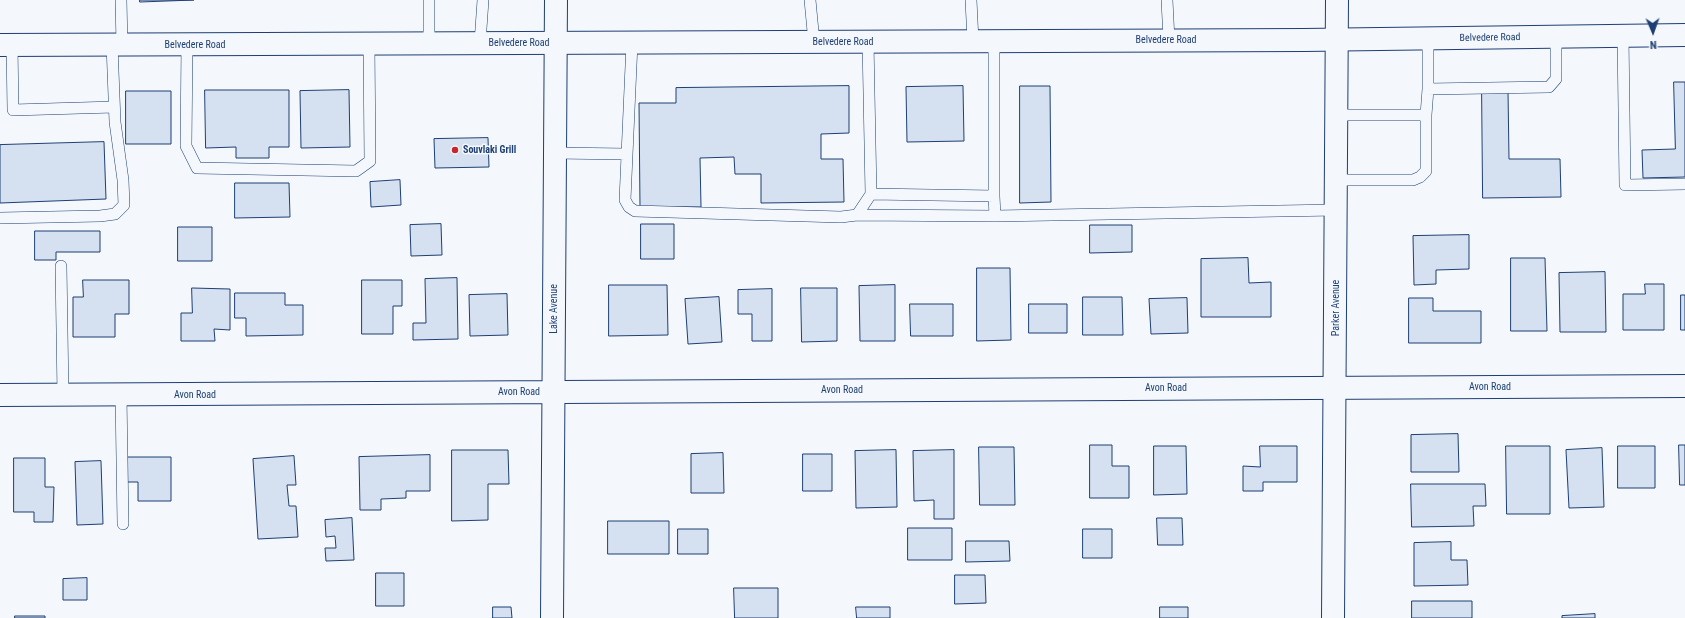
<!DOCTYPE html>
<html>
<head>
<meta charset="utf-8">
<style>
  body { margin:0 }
  #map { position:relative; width:1685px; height:618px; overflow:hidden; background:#f4f7fb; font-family:"Roboto Condensed",sans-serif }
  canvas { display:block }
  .north { position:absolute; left:1633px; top:12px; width:40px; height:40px; -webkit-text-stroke:3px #f4f7fb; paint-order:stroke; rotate:178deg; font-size:11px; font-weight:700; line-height:16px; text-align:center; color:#1d3f73 }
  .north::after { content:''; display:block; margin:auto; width:14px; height:18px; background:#1d3f73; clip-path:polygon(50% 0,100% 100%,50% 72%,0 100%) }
</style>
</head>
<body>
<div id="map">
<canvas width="1685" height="618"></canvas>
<div class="north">N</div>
</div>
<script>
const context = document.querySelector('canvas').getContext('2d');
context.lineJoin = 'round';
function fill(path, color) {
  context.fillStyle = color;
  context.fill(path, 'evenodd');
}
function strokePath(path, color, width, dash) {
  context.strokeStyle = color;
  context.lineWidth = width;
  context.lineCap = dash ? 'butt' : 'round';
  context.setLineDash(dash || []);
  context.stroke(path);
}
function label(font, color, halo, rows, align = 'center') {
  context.font = font + ' "Roboto Condensed",sans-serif';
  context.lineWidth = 3;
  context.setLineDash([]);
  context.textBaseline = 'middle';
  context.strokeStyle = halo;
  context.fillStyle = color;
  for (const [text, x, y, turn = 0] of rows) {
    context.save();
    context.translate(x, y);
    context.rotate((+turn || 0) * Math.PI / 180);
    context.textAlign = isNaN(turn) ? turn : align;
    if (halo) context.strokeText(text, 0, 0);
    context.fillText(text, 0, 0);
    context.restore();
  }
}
const building = new Path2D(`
  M140 0H194L140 2Z
  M1674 82H1685V177L1643 178 1642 150 1675 149Z
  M849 86V133L821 134V159H843L844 202 761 203V174H735L734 157 700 158 701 207H640L639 103H676V88Z
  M963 86 964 141 907 142 906 87Z
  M1020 86H1050L1051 202 1020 203Z
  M205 90H289V147H269V158H236V147L206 148Z
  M349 90 350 147 301 148 300 91Z
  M126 91H171V144H126Z
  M1482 91H1508L1509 159H1560L1561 197 1483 198Z
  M488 138 489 167 435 168 434 139Z
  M104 142 106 199 0 203V145Z
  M400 180 401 205 371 207 370 182Z
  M235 183H289L290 217 235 218Z
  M441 224 442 255 411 256 410 225Z
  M641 224H674V259H641Z
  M1090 225H1132V252L1090 253Z
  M178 227H212V261H178Z
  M35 231H100V252H56V260H35Z
  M1469 235V269L1436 270V284L1414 285 1413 236Z
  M1248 258 1249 283 1271 282V317H1201V259Z
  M1511 258H1545L1547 331H1511Z
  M977 268H1010L1011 340 977 341Z
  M1605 272 1606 332H1560L1559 273Z
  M457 278 458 339 413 340V323H426L425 279Z
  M83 280H129V314H115V337H73V297H83Z
  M362 280H402V306H393V334H362Z
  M1645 284H1664V330H1623V294H1645Z
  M609 285H667L668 335 609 336Z
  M895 285V341H860L859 286Z
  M192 288 230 289V330L214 329 215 341H181V313H192Z
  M801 288H837V341L802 342Z
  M772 289V341H752V314H738V290Z
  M235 293H285V305H303V335L246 336V318H235Z
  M507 294 508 335 470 336 469 295Z
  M1681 295H1685V330H1681Z
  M719 297 722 342 688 344 685 299Z
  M1083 297H1122L1123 335H1083Z
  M1187 298 1188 333 1151 334 1149 299Z
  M1409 298H1433V311H1481V343H1409Z
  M910 304H953V336H911Z
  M1029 304H1067V333H1029Z
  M1458 434 1459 472H1411V435Z
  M1090 445H1112V466H1129V498H1090Z
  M1679 445H1685V485H1680Z
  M1154 446H1186L1187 494 1154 495Z
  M1260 446H1297V482H1263V491H1243V466L1260 467Z
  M1506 446H1550V514H1507Z
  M1618 446H1655V488H1618Z
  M979 447H1014L1015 505H980Z
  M1602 448 1604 507 1569 508 1566 450Z
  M452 450H508L509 484H488V520L452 521Z
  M896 450 897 507 856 508 855 451Z
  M954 450V519H934V500L914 501 913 451Z
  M723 453 724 493H691V454Z
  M803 454H832V491H803Z
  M430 455V491H406V498L381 499V510H360L359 457Z
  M294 456 296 485H287L289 506H296L298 537 258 539 253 459Z
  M128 457H171V501H138V482H127Z
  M14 458H45V487H54L53 522H34V512H14Z
  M101 461 103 524 77 525 75 462Z
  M1411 484H1485L1486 506H1473L1474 526 1412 527Z
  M352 518 354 560 326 561 325 548H336L335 536 326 537 325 520Z
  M1157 518H1182L1183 545H1158Z
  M608 521H669V554H608Z
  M908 528H952V560H908Z
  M678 529H708V554H678Z
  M1083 529H1112V558H1083Z
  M966 541H1009L1010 561 966 562Z
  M1451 542V560H1467L1468 585 1414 586V543Z
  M376 573H404V606H376Z
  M955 575H985L986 603 955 604Z
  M87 578V600H63V579Z
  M734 588H778V618H735Z
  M1412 601H1472V618H1412Z
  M493 607H511L512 618H493Z
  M856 607H890V618H857Z
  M1160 607H1188V618H1160Z
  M1595 614V618H1562V616Z
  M15 616H45V618H15Z`);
fill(building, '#d5e0f0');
strokePath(building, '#1d3f73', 1);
const lane = new Path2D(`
  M121 0 122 45
  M429 0V44
  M810 0 814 42
  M971 0 973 41
  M1167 0 1169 40
  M1623 36 1625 185 1685 184
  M1428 39V89L1549 87 1556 79V37
  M868 42 871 194 994 196V41
  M480 43 483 0
  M632 43 625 200 629 207 635 211 841 217 857 215 871 194
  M187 44 186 146 197 168 356 171 370 161 369 44
  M12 45 13 110 114 107
  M1426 115 1428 89
  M554 153 627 154
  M1337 180H1413L1420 177 1426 171V115H1337
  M994 196 995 216 1336 210
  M857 215 995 216
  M0 218 100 216 115 214 124 205 123 180 115 122 112 45
  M61 266 63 395
  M121 395 123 524`);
const street = new Path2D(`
  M0 395 1685 386
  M552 618 556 0`);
const secondary = new Path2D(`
  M1333 618 1337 0`);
const primary = new Path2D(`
  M0 45 1304 40 1685 35`);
strokePath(lane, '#1d3f73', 12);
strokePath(street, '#1d3f73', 24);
strokePath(secondary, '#1d3f73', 24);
strokePath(primary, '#1d3f73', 24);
strokePath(lane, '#f4f7fb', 11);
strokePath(street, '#f4f7fb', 22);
strokePath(secondary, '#f4f7fb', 22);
strokePath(primary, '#f4f7fb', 22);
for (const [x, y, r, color] of [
  [455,150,4,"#c62828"]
]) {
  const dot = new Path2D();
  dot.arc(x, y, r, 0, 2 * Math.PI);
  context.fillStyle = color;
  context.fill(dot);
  strokePath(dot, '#f4f7fb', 1.5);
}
label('10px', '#1d3f73', '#f4f7fb', [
  ["Belvedere Road",1490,38,-1],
  ["Belvedere Road",1166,40],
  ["Belvedere Road",843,42],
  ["Belvedere Road",519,43],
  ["Belvedere Road",195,45],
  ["Parker Avenue",1336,308,-90],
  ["Lake Avenue",554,309,-90],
  ["Avon Road",1490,387],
  ["Avon Road",1166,388],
  ["Avon Road",842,390],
  ["Avon Road",519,392],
  ["Avon Road",195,395]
]);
label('bold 10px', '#1d3f73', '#f4f7fb', [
  ["Souvlaki Grill",463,150]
], 'left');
</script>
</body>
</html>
